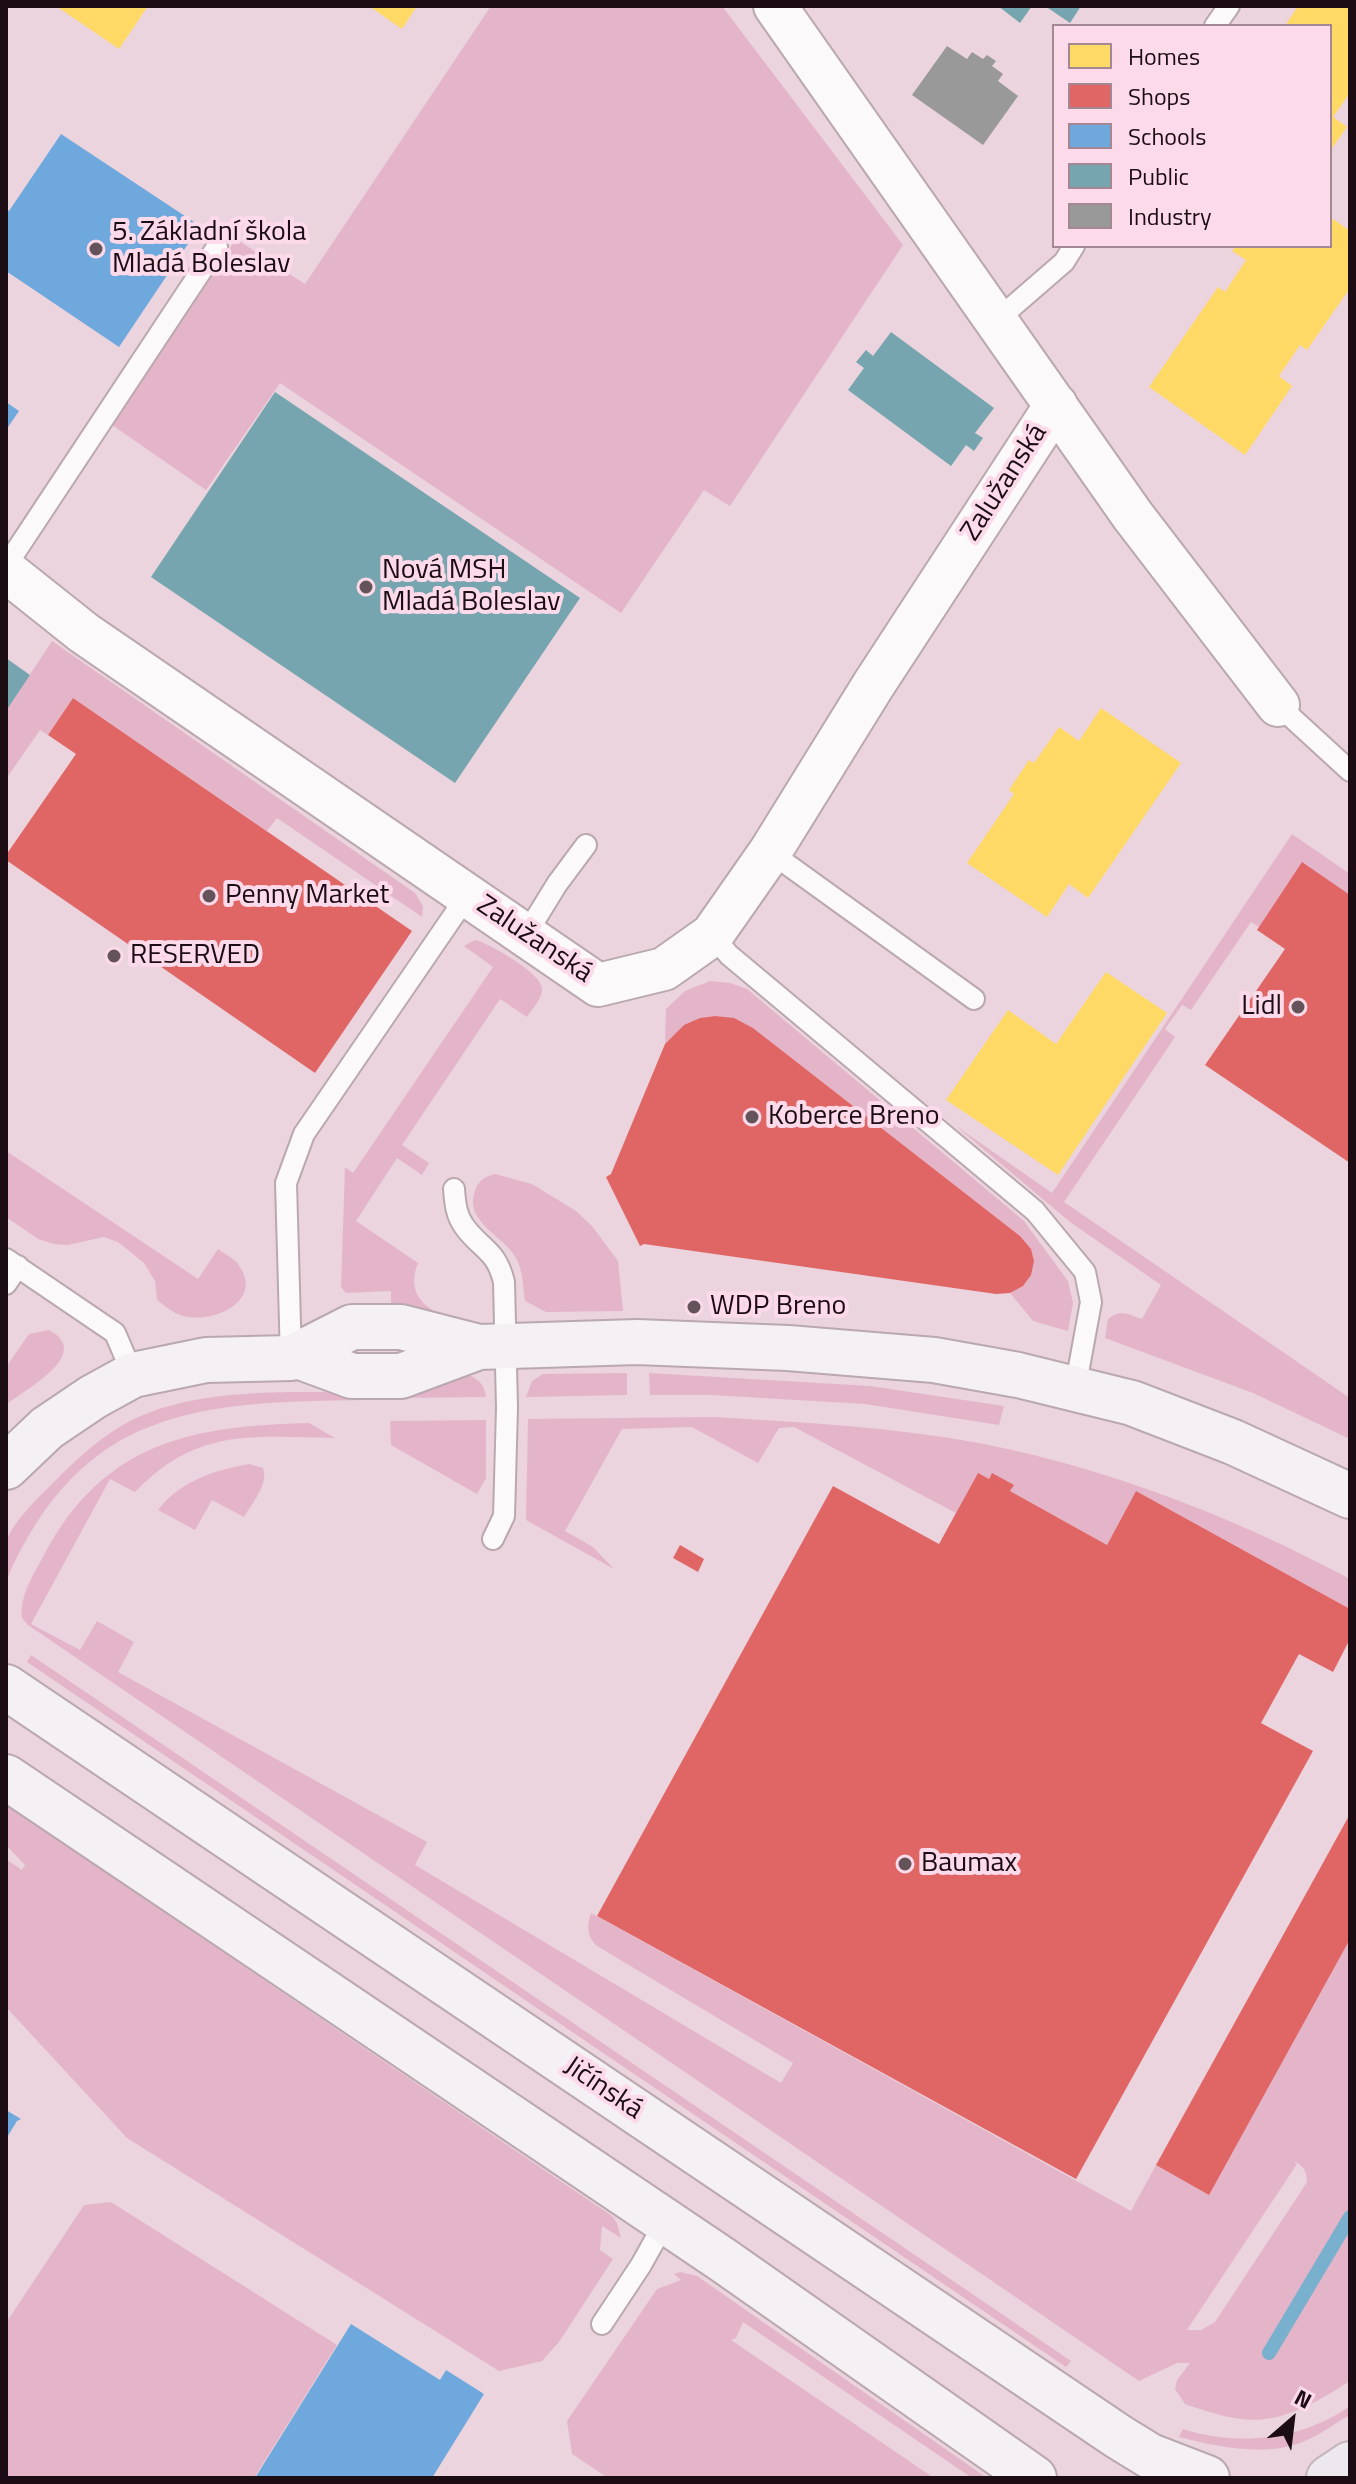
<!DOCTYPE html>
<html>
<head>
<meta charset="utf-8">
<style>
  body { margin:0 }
  #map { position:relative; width:1356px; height:2484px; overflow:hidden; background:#ebd4dd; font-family:"Titillium Web",sans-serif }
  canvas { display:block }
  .frame { position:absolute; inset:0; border:8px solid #1b0d13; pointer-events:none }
  .legend { position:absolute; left:1052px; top:24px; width:280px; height:224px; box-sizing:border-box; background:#fddae9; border:2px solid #a38893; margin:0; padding:10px 14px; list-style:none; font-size:24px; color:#1b0d13 }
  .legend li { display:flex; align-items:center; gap:16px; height:40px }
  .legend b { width:40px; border:2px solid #a38893 }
  .north { position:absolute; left:1252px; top:2380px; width:80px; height:80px; -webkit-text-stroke:6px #fddae9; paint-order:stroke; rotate:28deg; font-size:22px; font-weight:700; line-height:32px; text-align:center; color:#1b0d13 }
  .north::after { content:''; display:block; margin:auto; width:28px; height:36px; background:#1b0d13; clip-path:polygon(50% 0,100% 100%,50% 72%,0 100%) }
</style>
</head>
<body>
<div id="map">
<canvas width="1356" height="2484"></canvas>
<div class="frame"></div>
<ul class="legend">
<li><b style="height:22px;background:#ffd966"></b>Homes</li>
<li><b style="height:22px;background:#e06666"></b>Shops</li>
<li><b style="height:22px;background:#6fa8dc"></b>Schools</li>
<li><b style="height:22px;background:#76a5af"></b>Public</li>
<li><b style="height:22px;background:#999"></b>Industry</li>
</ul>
<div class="north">N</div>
</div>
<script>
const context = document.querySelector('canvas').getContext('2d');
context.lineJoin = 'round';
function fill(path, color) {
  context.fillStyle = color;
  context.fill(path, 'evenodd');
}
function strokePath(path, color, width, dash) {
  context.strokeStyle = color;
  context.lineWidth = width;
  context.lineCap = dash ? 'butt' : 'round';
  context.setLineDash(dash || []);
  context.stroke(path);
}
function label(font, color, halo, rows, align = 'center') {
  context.font = font + ' "Titillium Web",sans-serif';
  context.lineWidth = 8;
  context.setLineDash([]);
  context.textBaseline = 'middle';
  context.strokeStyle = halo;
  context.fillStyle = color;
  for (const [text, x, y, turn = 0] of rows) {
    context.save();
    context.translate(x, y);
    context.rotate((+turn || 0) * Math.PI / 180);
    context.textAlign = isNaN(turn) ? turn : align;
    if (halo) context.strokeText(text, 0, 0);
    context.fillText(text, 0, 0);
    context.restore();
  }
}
fill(new Path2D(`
  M491 6H722L903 245 730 506 704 490 621 613 280 383 206 490 112 425 236 239 305 284Z
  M52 641 415 893 423 906 422 917 277 818 267 831 73 698 48 735 40 730 6 779V711Z
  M1292 834 1350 874V895L1302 863 1259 927 1251 922 1191 1010 1182 1005 1165 1029 1175 1037 1064 1202 1350 1398V1439L1253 1393 1105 1338 1108 1319C1120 1309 1128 1314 1142 1319L1161 1285 1070 1222 956 1126 1052 1193Z
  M475 940C489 943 541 973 542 988 543 998 532 1009 527 1017L500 999 402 1145 429 1163 422 1175 397 1158 356 1221 418 1263C408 1287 418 1305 441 1314H391V1291L346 1293 341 1287 345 1167 353 1173 493 967 464 946Z
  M710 981 730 983 747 989 1024 1221 1068 1281 1073 1303 1068 1331 1033 1321 1010 1293C1036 1279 1038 1258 1020 1236L753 1028C713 1008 696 1014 665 1044L666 1009 685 991Z
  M6 1151 198 1279 218 1249C224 1254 234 1258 238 1264 265 1300 215 1324 184 1316 174 1314 165 1306 157 1300L155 1281 144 1263 118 1242 104 1237 68 1245 54 1244 38 1239 6 1217Z
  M495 1174 532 1184 576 1211 592 1226 618 1261 623 1311 546 1312 525 1301C523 1287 523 1270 516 1258 504 1236 466 1223 474 1194 477 1182 483 1177 495 1174Z
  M49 1330C94 1354 25 1389 6 1405V1367L29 1334Z
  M627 1373V1395L526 1397 532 1381 543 1374Z
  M649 1373 870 1386 1004 1406 999 1425 865 1404 711 1395H650Z
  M468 1374C480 1381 484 1384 486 1397L390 1398V1392Z
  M368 1392V1400C199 1402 82 1406 6 1581 6 1569 4 1555 6 1544 9 1525 41 1495 55 1481 80 1456 109 1429 143 1415 212 1387 294 1393 368 1392Z
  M713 1417C802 1422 892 1427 979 1443 1108 1468 1234 1517 1350 1579V1609L1136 1491 1107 1545 1010 1491 1013 1485 993 1474 989 1479 978 1474 956 1513 794 1427 779 1428 758 1463 692 1427 622 1429 565 1531 593 1547 614 1569 526 1520 528 1419Z
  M486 1420V1478L477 1494 391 1445 390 1421Z
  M309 1423 335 1438C252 1437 198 1427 135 1492L110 1479 31 1624 80 1650 97 1621 134 1642 118 1672 427 1842 415 1865 781 2083 793 2063 597 1946C586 1936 587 1925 591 1913L1131 2211 1156 2165 1350 1939V2381C1325 2397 1294 2416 1265 2419 1239 2423 1209 2412 1185 2404L1175 2389 1177 2380 1190 2363H1177L1139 2381 28 1625 22 1618C19 1596 34 1574 44 1555 104 1442 191 1426 309 1423ZM1293 2161C1303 2165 1307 2171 1307 2182L1215 2322 1201 2330H1187L1297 2164Z
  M249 1464 263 1468C269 1484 252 1503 244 1517L212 1500 195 1530 158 1510C180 1481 215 1470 249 1464Z
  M31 1655 1071 2361 1066 2367 27 1662Z
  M6 1805 612 2216 617 2223 621 2238 602 2226 600 2250 613 2259 559 2342 542 2361 499 2371 127 2138 6 2007V1859L22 1870 25 1865 6 1845Z
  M111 2202 337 2345 254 2478H6V2323L84 2205Z
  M680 2272 697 2276 987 2478H972L743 2322 736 2338 731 2340 934 2478H608L572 2454 567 2421 657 2289 681 2280 674 2274Z
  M1350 2406V2415C1336 2422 1322 2434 1307 2440 1268 2458 1219 2447 1179 2437L1183 2429C1238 2447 1302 2440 1350 2406Z`), '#e4b5c9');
fill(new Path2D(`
  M56 6H148L119 49Z
  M369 6H417L402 29Z
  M1298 6H1350V93L1333 117 1347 127 1330 151V26H1285Z
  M1330 217 1350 231V288L1307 350 1300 345 1279 376 1292 386 1245 455 1149 387 1218 287 1225 292 1246 260 1232 251 1236 246H1330Z
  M1101 708 1181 763 1088 898 1069 884 1047 917 967 863 1014 794 1009 790 1029 760 1034 763 1059 727 1079 741Z
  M1106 972 1167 1013 1058 1175 946 1100 1008 1010 1056 1044Z`), '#ffd966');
fill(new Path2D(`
  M73 698 412 931 315 1073 6 860V855L76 754 48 735Z
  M1302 862 1350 895V1163L1205 1065 1285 949 1257 930Z
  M715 1016 734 1018 753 1028 1020 1236 1031 1249 1034 1261 1031 1275 1023 1286 1010 1293 996 1294 644 1244 640 1246 606 1177 611 1174 665 1044 684 1025 700 1018Z
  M978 1473 989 1479 992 1473 1014 1485 1010 1491 1107 1545 1136 1491 1350 1609V1639L1333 1672 1299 1654 1261 1723 1313 1751 1076 2179 597 1916 833 1486 939 1544Z
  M680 1545 704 1559 698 1572 673 1558Z
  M1350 1814V1939L1209 2195 1156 2165Z`), '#e06666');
fill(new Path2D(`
  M61 134 200 226 119 347 6 271V209L9 211Z
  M6 402 19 411 6 430Z
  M6 2110 21 2119 17 2121 6 2139Z
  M351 2324 440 2380 446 2370 484 2394 432 2478H255Z`), '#6fa8dc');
fill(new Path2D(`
  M998 6H1032L1020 23Z
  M1045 6H1081L1070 23Z
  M891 332 994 408 975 433 983 438 974 451 966 445 951 466 848 390 864 368 856 362 866 350 873 356Z
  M275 392 580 598 455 783 151 577Z
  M6 658 30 675 6 711Z`), '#76a5af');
fill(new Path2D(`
  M947 46 967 59 972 52 983 59 987 55 996 61 992 66 1003 74 998 81 1018 96 983 145 912 95Z`), '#999');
strokePath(new Path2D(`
  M1269 2353 1350 2217`), '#78b0ce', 14);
const lane = new Path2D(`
  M1215 26 1229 6
  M997 320 1064 262 1074 246
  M6 566 217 247
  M1278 705 1350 771
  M770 852 974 999
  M712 935 729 955 1035 1211 1085 1272 1091 1302 1075 1389
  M525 936 557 884 586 845
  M454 1189C455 1202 456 1215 464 1226 481 1250 496 1249 504 1282L507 1408 504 1516 493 1539
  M6 1259 115 1333 133 1375
  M6 1284 18 1266
  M291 1358 286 1183 304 1134 467 896
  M602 2324 641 2265 665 2222`);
const street = new Path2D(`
  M775 6 1133 516 1278 705
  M6 571 84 633 598 985 664 969 712 935 770 852 874 684 1056 405`);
const secondary = new Path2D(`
  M298 1356 352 1376H401L479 1347
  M6 1467 47 1428 93 1397 133 1375 206 1360 291 1358 352 1327H401L479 1347 637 1342 788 1348 934 1360 1018 1375 1132 1403 1233 1442 1350 1496
  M6 1687 1119 2437 1150 2456 1207 2478
  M6 1777 723 2260 1034 2478`);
const primary = new Path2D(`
  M1329 2478 1350 2464`);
strokePath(lane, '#baa8af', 24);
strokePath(street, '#baa8af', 46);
strokePath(secondary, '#baa8af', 48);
strokePath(primary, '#c1b6bb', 48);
strokePath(lane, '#fcf9fa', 20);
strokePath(street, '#fcf9fa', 42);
strokePath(secondary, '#f4f0f4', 44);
strokePath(primary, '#ece8ee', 44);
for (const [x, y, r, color] of [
  [96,249,8,"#64535a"],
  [366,587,8,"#64535a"],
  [209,896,8,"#64535a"],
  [114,956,8,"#64535a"],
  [1298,1007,8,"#64535a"],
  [752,1117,8,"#64535a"],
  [694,1307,8,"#64535a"],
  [905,1864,8,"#64535a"]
]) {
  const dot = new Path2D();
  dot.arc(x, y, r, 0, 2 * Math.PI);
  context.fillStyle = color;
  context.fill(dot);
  strokePath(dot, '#fddae9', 3);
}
label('28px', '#1b0d13', '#fddae9', [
  ["5. Základní škola",112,233],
  ["Mladá Boleslav",112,265],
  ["Nová MSH",382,571],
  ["Mladá Boleslav",382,603],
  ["Penny Market",225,896],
  ["RESERVED",130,956],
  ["Lidl",1282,1007,"right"],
  ["Koberce Breno",768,1117],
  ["WDP Breno",710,1307],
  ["Baumax",921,1864]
], 'left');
label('28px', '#1b0d13', '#fddae9', [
  ["Zalužanská",1005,483,-57],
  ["Zalužanská",534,940,34],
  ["Jičínská",603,2089,34]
]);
</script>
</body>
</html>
